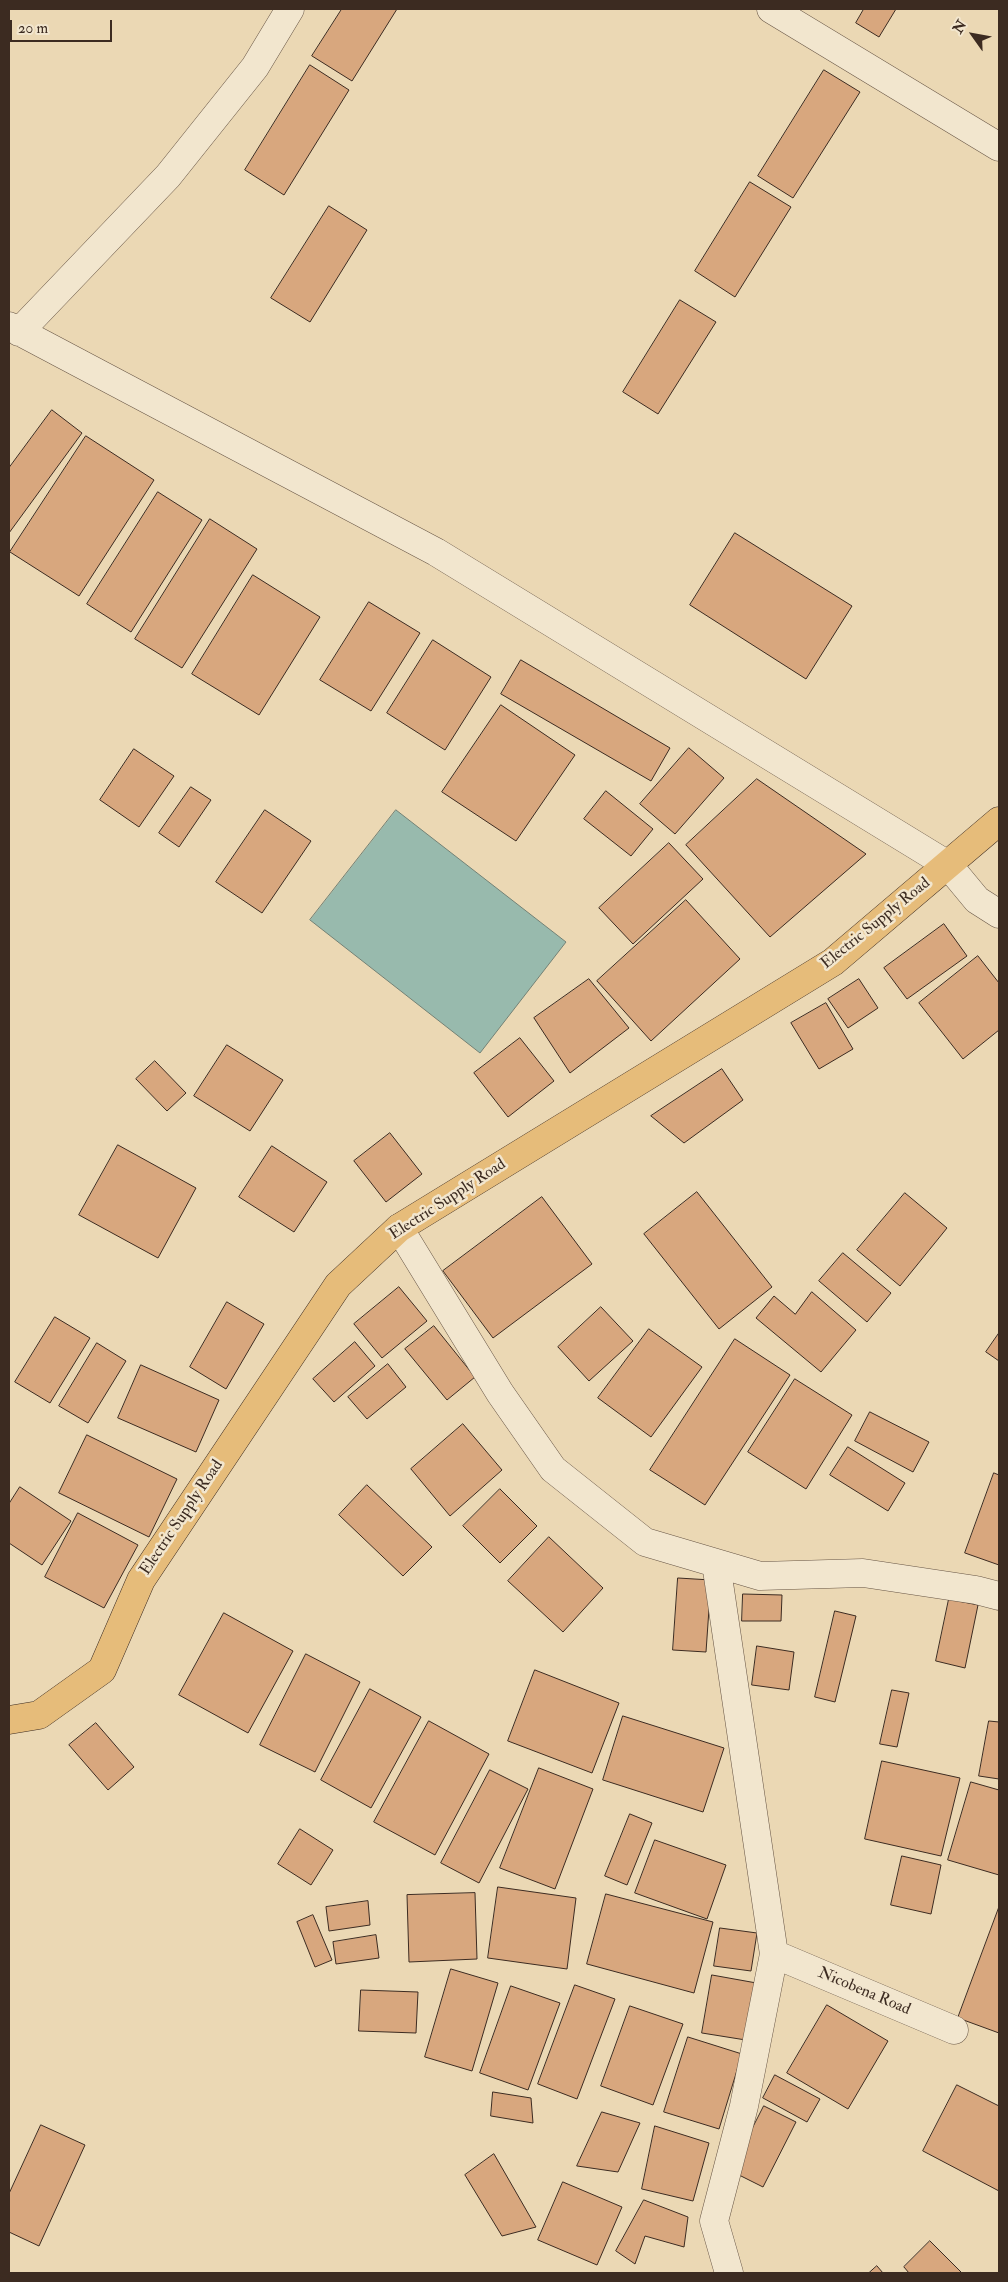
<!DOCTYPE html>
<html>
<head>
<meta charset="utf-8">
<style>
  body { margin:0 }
  #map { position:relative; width:1008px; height:2282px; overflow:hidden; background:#ebd8b4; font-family:"IM FELL Double Pica",serif }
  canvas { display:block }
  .frame { position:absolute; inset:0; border:10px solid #3c2b21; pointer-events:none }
  .north { position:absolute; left:948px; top:10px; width:50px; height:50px; -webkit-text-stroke:4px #f2e6ce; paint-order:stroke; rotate:302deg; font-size:14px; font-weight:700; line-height:20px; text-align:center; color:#3c2b21 }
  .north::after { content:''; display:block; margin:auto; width:18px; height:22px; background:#3c2b21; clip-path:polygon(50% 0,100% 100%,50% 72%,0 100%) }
  .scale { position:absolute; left:10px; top:20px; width:102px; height:22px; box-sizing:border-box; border:2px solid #3c2b21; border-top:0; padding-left:6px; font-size:15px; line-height:18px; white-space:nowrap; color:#3c2b21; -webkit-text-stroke:4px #f2e6ce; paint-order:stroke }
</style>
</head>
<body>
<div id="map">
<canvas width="1008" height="2282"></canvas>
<div class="frame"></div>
<div class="north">N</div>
<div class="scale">20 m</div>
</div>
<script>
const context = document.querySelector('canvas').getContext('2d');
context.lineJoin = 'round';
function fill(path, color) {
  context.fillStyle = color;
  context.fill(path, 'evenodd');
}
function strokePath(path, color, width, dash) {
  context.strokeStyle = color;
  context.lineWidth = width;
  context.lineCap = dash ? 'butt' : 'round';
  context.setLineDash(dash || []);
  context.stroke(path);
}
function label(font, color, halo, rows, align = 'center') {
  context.font = font + ' "IM FELL Double Pica",serif';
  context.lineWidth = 5;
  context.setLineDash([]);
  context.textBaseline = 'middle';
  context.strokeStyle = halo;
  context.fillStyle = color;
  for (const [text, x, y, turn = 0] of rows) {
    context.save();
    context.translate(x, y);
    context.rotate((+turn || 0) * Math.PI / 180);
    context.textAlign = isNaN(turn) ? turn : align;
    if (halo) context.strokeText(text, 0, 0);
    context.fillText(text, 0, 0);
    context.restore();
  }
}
const water = new Path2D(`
  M396 810 566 942 480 1053 310 920Z`);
fill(water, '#98baad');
strokePath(water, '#738175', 1);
const building = new Path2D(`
  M342 9H397L352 81 312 56Z
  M864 9H896L879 37 856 23Z
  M310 65 349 90 284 195 245 170Z
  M824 70 860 92 793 198 758 176Z
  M750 182 791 207 735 297 695 271Z
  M329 206 367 230 310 322 271 298Z
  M680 300 716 322 658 414 623 392Z
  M52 410 82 433 9 533V468Z
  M86 436 154 480 79 596 10 552Z
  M158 492 202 520 131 632 87 604Z
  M210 519 257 549 182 668 135 639Z
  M735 533 852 606 806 679 690 605Z
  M253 575 320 617 259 715 192 674Z
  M369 602 420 633 371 711 320 680Z
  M433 640 491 677 445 750 387 713Z
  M521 660 670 748 651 781 501 694Z
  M501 705 575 755 516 841 442 792Z
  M689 748 724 778 675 834 640 804Z
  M134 749 174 776 139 827 100 800Z
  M757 779 866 854 770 937 686 845Z
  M191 787 211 800 179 847 159 833Z
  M606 791 653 829 631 856 584 819Z
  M265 810 311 841 262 913 216 882Z
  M669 843 703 879 633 944 599 908Z
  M686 900 740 959 651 1041 597 981Z
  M944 924 967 956 907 999 884 968Z
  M978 956 999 983V1030L963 1059 919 1003Z
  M589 979 629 1028 570 1073 534 1018Z
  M859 979 878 1008 848 1028 828 999Z
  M826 1003 853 1049 819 1069 791 1023Z
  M520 1038 554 1081 508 1117 474 1073Z
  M227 1045 283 1080 250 1131 194 1096Z
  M155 1061 186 1093 167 1111 136 1079Z
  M722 1069 743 1100 684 1143 651 1116Z
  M390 1133 422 1174 386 1202 354 1161Z
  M118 1145 196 1188 158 1258 79 1215Z
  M272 1146 327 1182 294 1232 239 1197Z
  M697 1192 772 1287 719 1329 644 1234Z
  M905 1193 947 1228 900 1286 857 1250Z
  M542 1197 592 1264 493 1338 443 1271Z
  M843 1253 891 1293 867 1322 819 1281Z
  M399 1287 427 1321 382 1358 354 1324Z
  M812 1292 856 1330 821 1372 756 1318 774 1296 795 1314Z
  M227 1302 264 1324 226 1389 190 1367Z
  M601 1307 633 1341 589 1381 558 1347Z
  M55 1317 90 1338 50 1403 15 1382Z
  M434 1326 475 1377 447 1400 405 1349Z
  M649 1329 702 1367 651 1437 598 1398Z
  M999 1333V1361L986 1352Z
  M735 1339 790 1375 705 1505 650 1470Z
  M355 1342 375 1366 334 1402 313 1379Z
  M97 1343 126 1361 88 1423 59 1406Z
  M388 1364 406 1387 367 1419 348 1397Z
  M141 1365 219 1400 196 1452 118 1418Z
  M795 1379 852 1415 806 1489 748 1452Z
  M870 1412 929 1442 913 1472 855 1441Z
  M463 1424 502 1470 450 1516 411 1469Z
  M87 1435 177 1479 149 1537 59 1493Z
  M848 1447 905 1483 888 1511 830 1475Z
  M994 1473 999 1475V1565L965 1553Z
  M367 1485 432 1547 403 1576 339 1515Z
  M20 1487 71 1521 42 1565 9 1543V1504Z
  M500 1489 537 1526 500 1563 463 1526Z
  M78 1513 138 1545 104 1608 45 1577Z
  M549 1537 603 1588 563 1632 508 1581Z
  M678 1578 711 1580 706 1652 673 1650Z
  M743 1594 782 1595 781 1621H742Z
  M949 1599 978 1605 965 1668 936 1661Z
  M835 1611 856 1616 835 1702 815 1697Z
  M224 1613 293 1651 248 1733 179 1695Z
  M757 1646 794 1652 789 1690 752 1685Z
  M306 1654 360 1682 315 1772 260 1745Z
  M535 1670 619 1703 592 1773 508 1741Z
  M370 1689 421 1717 371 1808 321 1780Z
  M892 1690 909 1693 897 1747 880 1744Z
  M623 1716 724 1748 703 1812 603 1780Z
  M429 1721 489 1754 435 1855 374 1822Z
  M989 1721 999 1722V1779L979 1776Z
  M96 1723 134 1767 108 1790 69 1745Z
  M882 1761 960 1778 941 1856 865 1839Z
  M539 1768 593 1789 555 1889 500 1868Z
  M490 1770 528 1789 479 1883 441 1863Z
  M971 1782 999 1790V1875L948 1860Z
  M630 1814 652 1823 627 1885 605 1876Z
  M300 1829 333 1850 311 1885 278 1864Z
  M655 1840 726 1865 707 1919 635 1893Z
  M902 1856 941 1865 931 1914 891 1905Z
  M498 1887 576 1898 567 1969 488 1958Z
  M475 1893 477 1959 409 1962 407 1895Z
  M606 1894 713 1922 694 1993 587 1964Z
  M368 1901 370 1925 329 1931 326 1907Z
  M999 1907V2033L958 2018Z
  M313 1915 332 1960 315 1967 297 1922Z
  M720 1928 757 1933 751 1971 714 1966Z
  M376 1935 379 1958 336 1964 333 1942Z
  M451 1969 498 1983 472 2071 425 2057Z
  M712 1975 762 1984 752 2041 702 2033Z
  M575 1985 615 1999 577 2099 538 2084Z
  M511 1986 560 2003 528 2090 480 2073Z
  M361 1990 418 1992 416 2033 359 2031Z
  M827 2005 888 2041 848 2109 787 2073Z
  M630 2006 683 2024 653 2105 601 2086Z
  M688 2037 742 2054 719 2129 664 2112Z
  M775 2075 820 2099 807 2122 763 2098Z
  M957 2085 999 2106V2191L923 2151Z
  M493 2092 531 2098 533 2123 491 2116Z
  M764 2106 796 2122 763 2187 731 2171Z
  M602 2112 640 2123 618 2172 577 2166Z
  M41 2125 85 2145 39 2246 9 2232V2194Z
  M655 2126 709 2143 693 2201 642 2189Z
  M494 2154 536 2227 502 2236 465 2175Z
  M563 2182 622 2207 597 2265 538 2240Z
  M644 2200 688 2217 684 2247 645 2236 635 2264 616 2251Z
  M930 2241 962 2273H909L904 2267Z
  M877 2266 883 2273H869Z`);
fill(building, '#d8a77e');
strokePath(building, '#3c2b21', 1);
const street = new Path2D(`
  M771 9 999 147
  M9 326 436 552 948 865 977 900 999 914
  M19 332 168 176 255 67 290 9
  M399 1228 500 1393 553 1469 645 1542 760 1576 863 1573 976 1590 999 1596
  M716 1563 774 1954 744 2106 714 2221 729 2273
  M774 1954 954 2030`);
const primary = new Path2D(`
  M9 1720 39 1715 102 1670 141 1580 338 1285 399 1228 833 962 999 821`);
strokePath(street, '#685646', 29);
strokePath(primary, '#3c2b21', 29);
strokePath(street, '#f2e6ce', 28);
strokePath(primary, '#e6bc7a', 28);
label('16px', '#3c2b21', '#f2e6ce', [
  ["Electric Supply Road",876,924,-39],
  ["Electric Supply Road",448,1200,-33],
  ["Electric Supply Road",182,1518,-56],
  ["Nicobena Road",864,1992,23]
]);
</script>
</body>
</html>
